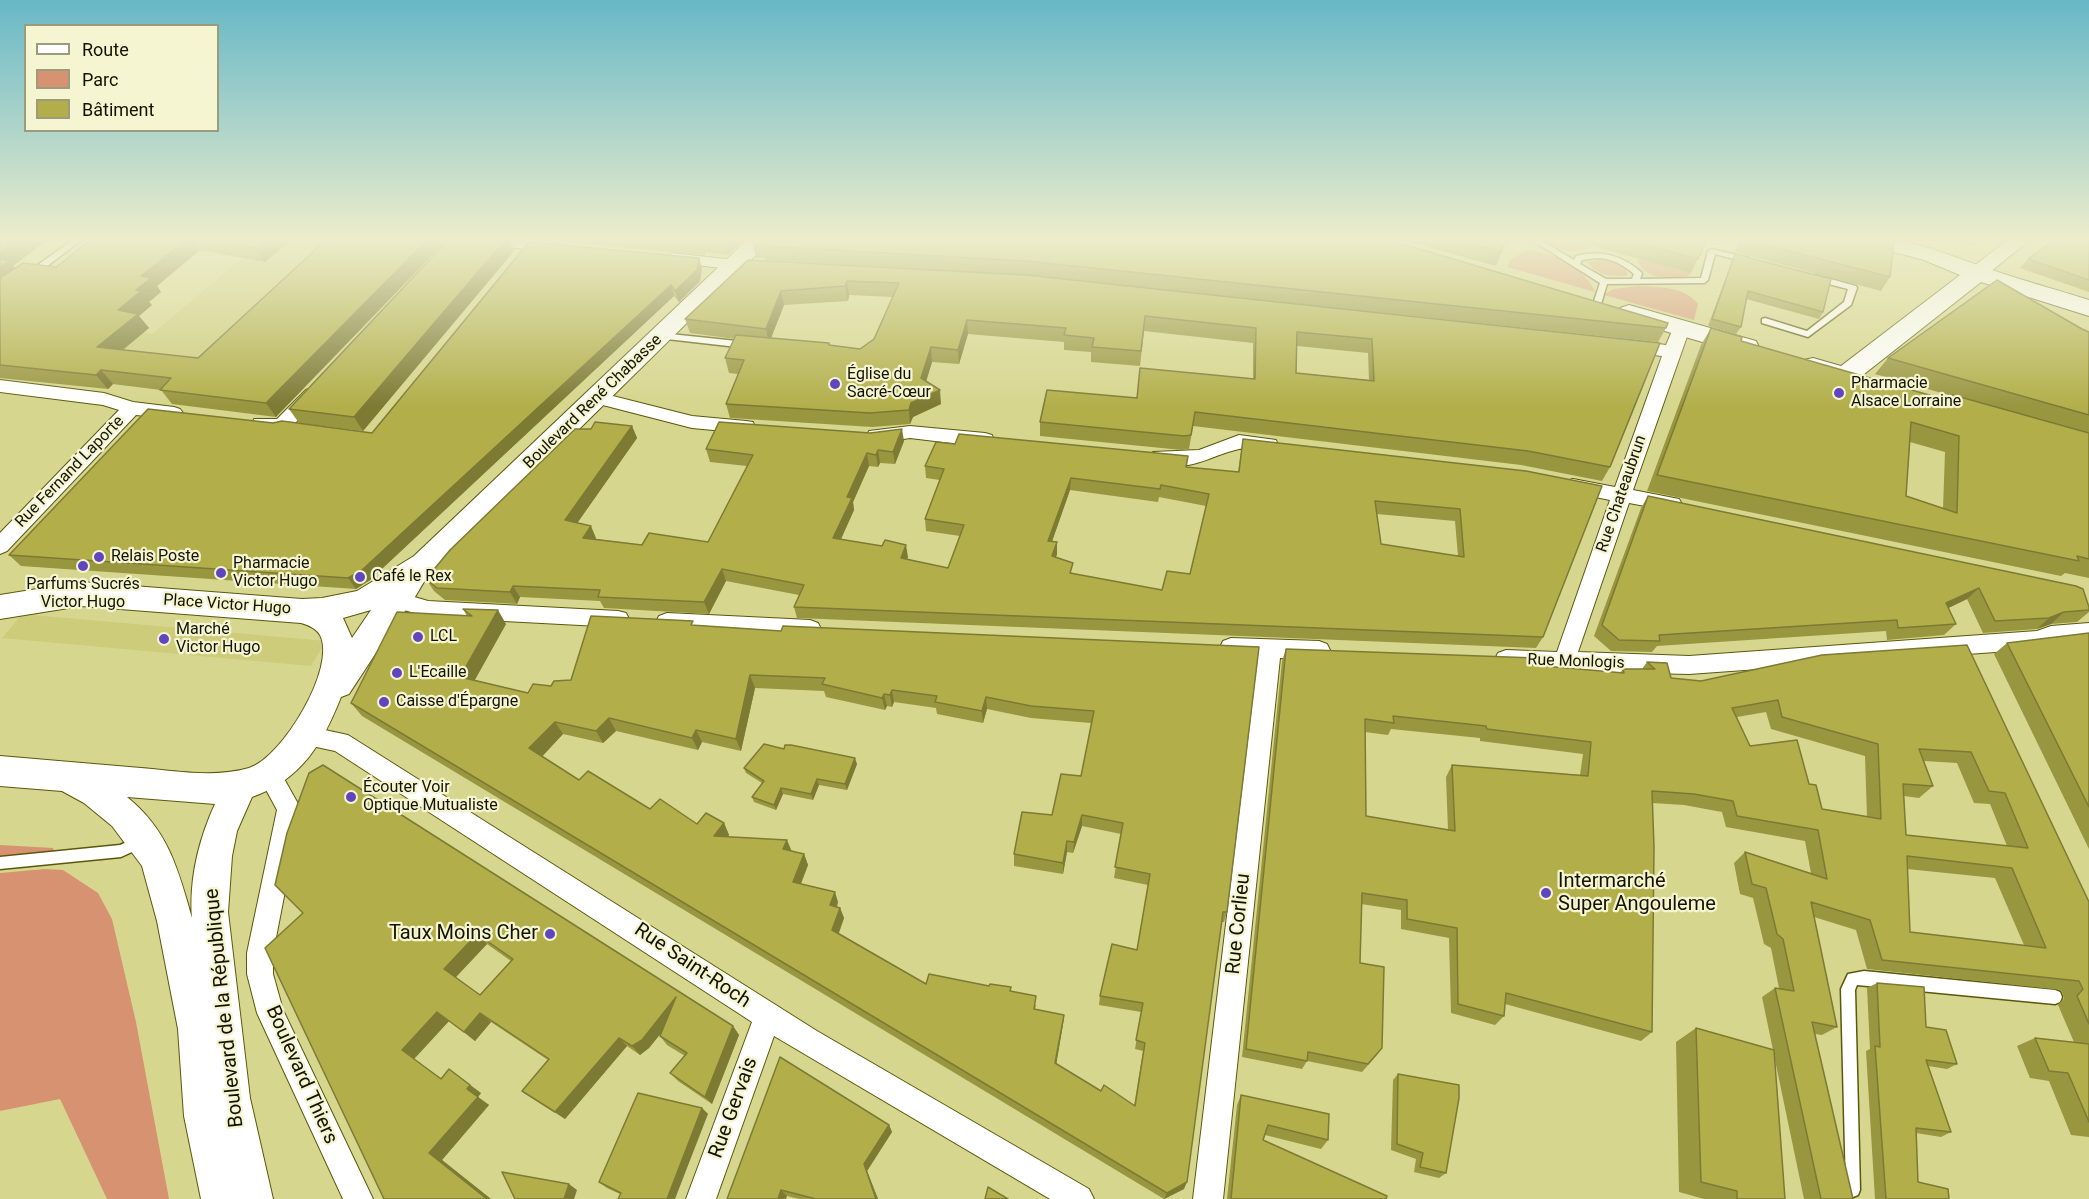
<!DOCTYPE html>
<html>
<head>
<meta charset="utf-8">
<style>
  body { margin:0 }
  #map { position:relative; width:2089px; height:1199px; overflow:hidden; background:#d7d68e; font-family:Roboto,sans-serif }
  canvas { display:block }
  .legend { position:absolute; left:24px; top:24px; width:195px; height:108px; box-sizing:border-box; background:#f5f5d1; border:2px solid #9b9b7d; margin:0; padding:8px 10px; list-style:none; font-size:18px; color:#141300 }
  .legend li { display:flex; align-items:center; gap:12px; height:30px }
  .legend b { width:30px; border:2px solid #9b9b7d }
</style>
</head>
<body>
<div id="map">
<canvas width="2089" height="1199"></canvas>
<ul class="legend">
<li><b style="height:8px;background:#fff"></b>Route</li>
<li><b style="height:16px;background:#d79371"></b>Parc</li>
<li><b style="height:16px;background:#b2af4b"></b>Bâtiment</li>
</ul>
</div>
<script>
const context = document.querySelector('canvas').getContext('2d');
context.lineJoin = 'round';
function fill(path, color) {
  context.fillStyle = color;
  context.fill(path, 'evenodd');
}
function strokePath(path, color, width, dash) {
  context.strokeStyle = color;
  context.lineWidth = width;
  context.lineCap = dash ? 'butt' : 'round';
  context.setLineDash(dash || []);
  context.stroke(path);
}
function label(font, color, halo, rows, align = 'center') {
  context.font = font + ' Roboto,sans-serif';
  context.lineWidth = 4.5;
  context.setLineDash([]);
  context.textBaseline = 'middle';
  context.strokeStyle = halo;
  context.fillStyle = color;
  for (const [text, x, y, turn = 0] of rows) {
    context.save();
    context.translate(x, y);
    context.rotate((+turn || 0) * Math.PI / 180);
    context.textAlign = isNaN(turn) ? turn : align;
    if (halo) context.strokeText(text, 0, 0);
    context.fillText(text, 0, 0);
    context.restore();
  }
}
fill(new Path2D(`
  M265 239H361L221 397 113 384 108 389 53 382 118 327 152 334Z
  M22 614 326 641 311 666 2 638Z`), '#cdcc7b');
fill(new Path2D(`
  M1543 239H1566L1592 247C1574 255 1558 251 1543 239Z
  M1527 250C1550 251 1587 269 1595 292L1507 267 1510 260Z
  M1637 258 1691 273 1690 275C1674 281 1641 280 1637 258Z
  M1603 259 1624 266 1628 275C1615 278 1594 275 1588 262Z
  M1638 286C1659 287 1684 286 1698 304L1694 320 1604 295 1613 289Z
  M0 845 53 848 54 851 0 856Z
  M45 869 63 870 98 893 112 919 136 1022 169 1199H107L60 1099 0 1111V873Z`), '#d79371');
const service = new Path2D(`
  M74 239H83L34 276H28V272Z
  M1530 239H1539L1574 260 1576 256C1602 250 1621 255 1641 272L1642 274 1640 279 1701 278 1708 251 1712 249 1749 258 1750 260 1746 262 1715 254 1708 280 1704 283 1607 284 1601 304 1597 307 1593 304 1600 283ZM1596 258C1611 258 1622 264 1634 274L1632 279H1606L1580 264 1582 260Z
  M1816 275 1856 286 1857 288 1851 305 1808 337 1762 323V319L1765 318 1807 331 1844 302 1848 289 1813 280V276Z
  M661 333 746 342 750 345 746 348 658 338 657 336Z
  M141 836 145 838 147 842 145 846 121 857 0 869V857L120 845Z
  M1864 971 2055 990 2060 992 2062 997 2060 1002 2055 1004 1857 985 1855 990 1860 1190 1858 1195 1853 1197 1848 1195 1846 1190 1841 989 1848 974Z`);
const minor = new Path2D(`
  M477 239C493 238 553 236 563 248L555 253 485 244Z
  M672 253 752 262 760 267 752 272 666 261 664 258Z
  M1681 323 1690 328 1633 490 1679 499 1682 504 1679 509 1672 511 1629 503 1578 652 1689 656 2037 631 2051 626 2089 623V641L2052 644 2037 649 1689 674 1567 671 1498 665 1495 659 1498 653 1506 650 1557 652 1610 500 1566 491 1563 486 1566 481 1573 479 1615 487 1662 356 1628 352 1619 346 1628 340 1666 345 1675 324Z
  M0 380 104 393 133 402 174 407 180 409 183 413 180 417 174 419 136 415 7 551 0 554V533L119 410 103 405 0 392Z
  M312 388 321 394 288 431 281 432 254 429 252 424 254 419H277L306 390Z
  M597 392 692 416 746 421 753 422 755 427 753 432 746 433 692 428 591 402 588 398 591 394Z
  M910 426 985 433 992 435 994 440 992 445 985 447 910 438 876 443 869 441 867 436 869 431Z
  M1239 435 1276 440 1278 445 1276 450C1263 453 1251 447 1239 449 1205 457 1193 473 1153 462L1151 457 1153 452 1199 450Z
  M384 588 428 601 618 611 626 613 629 619 626 625 618 627 428 617 377 602 374 596 377 590Z
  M667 613 810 620 818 623 821 629 818 635 810 638 667 631 659 628 656 622 659 616Z
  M1231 638 1319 641 1327 644 1330 650 1327 656 1319 659 1280 658 1223 1199H1193L1258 657 1223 653 1220 647 1223 641Z
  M306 726 348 735 817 1031 1089 1189 1094 1199H1050L774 1036 716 1199H686L752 1022 335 751 298 743 295 736 298 729Z
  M270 765 278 768 301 809 273 953V974L283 1010 373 1199H343L257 1013 247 974V953L277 810 258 775 262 768Z`);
const tertiary = new Path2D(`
  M2009 239H2031L1984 277H1970L1967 273 1970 269Z`);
const secondary = new Path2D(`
  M748 239H772L434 572C422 581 422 587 413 600 390 631 370 662 349 694L341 697C323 743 301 780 252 797L237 831 232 856 228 912 250 1098 273 1199H201L184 1116 178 1029 157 921 142 866 112 826 84 803 62 791 0 786V756C47 760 94 764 141 768 177 771 214 778 249 768 282 758 337 667 320 635 316 628 308 625 301 623L81 606 0 619V595L81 582 302 599 322 598 357 591 414 556ZM371 610 352 638 343 618ZM127 797 215 804C199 839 189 879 192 918 178 869 168 830 127 797Z
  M1861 239C1906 235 1944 254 1986 268 2020 280 2055 289 2089 300V316L1981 282 1854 382 1845 384 1804 372 1800 366 1804 360 1813 358 1841 366 1960 275 1924 260 1864 244Z
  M1629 305 1756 341 1759 347 1756 353 1747 355 1620 318 1617 313 1620 308Z`);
strokePath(service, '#5a5809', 3);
strokePath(minor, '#5a5809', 2);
strokePath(tertiary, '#5a5809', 2);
strokePath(secondary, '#5a5809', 2);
fill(service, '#fff');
fill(minor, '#fff');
fill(tertiary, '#fff');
fill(secondary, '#fff');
fill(new Path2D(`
  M0 239 13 266 15 268 56 267 92 239H292L265 262 200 250 157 286 161 292 149 302 152 305 139 316 149 328 123 350 198 358 327 239 276 417 172 404 161 390 113 384 108 389 0 378Z
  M532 239H746L728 255 705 252V255Z
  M1088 239 1666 328 1658 342 1026 275 765 260V258H756L753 243Z
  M1399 239H1507L1496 266Z
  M1566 239H1707L1691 273Z
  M1740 239H1855L1864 241 1866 239H1895L1890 277 1881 291 1735 252Z
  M1954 239H1982L1971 246Z
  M2089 239V292L2020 268 2028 259Z
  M514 251 363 431 299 423 289 409Z
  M1735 254 1823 312 1819 319 1746 299 1741 327 1736 334 1708 326 1732 261Z
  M699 258 702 269 700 281 679 302 674 296 370 580 356 589 21 566 9 555 273 423 372 433Z
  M748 260 1660 343 1610 467 1602 481 1521 465 1193 426 1189 449 1182 450 1040 436V422L1137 398 1253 379V343L1144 331 1140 366 1091 362V352L1064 350V342L968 334 959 364 932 362 926 381 941 404 913 417 910 424 872 427 730 418 726 404 738 374 729 373 725 358 735 339 690 333 685 319ZM849 295 893 297 874 339 860 349 771 338 784 305 848 301ZM1297 346 1368 353 1369 380 1296 373Z
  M1711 328 1741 341 1948 401 1952 396 1875 374 1888 358 2082 329 2089 332V578L2065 573 2061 576 1647 491 1701 345ZM1910 442 1945 452 1943 509 1906 496Z
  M632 426 637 438 577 523 596 538V539L642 545 708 542 747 466 710 462 706 449 904 441 895 464 880 463 878 467 869 466 853 502 854 510 841 539 908 557 907 559 948 568 960 536 926 531 925 519 940 480 926 478 925 466 1186 467 1238 472 1243 439 1526 471 1543 637 1536 648 797 618 794 607 799 595 726 581 709 614 604 608 600 601 520 597 517 604 445 600 434 591 426 579 591 429ZM1070 490 1158 502 1159 497 1206 506 1190 574 1162 590 1073 574 1056 557 1057 554 1052 541ZM1377 514 1455 521 1458 556 1381 544Z
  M1648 496 2089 607V612L2077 622 2051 624 2037 629 1983 633 1967 599 1948 608 1956 624 1944 635 1887 640 1886 631 1657 646 1652 652 1611 651 1594 636 1641 508Z
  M463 609 506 624 475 680 528 693 571 680 694 625 781 631 1259 647 1227 912 1224 922H1222L1184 1189 1164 1199 362 716 351 703 467 616ZM755 688 824 691 826 697 885 710 887 706 892 707 894 702 936 708 937 714 983 723 987 709 1031 718 1091 723 1081 776 1052 815 1014 854V866L1063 874 1067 852 1073 853 1082 826 1121 834 1114 878 1148 885 1137 950 1100 996 1099 1005 1141 1012 1135 1049 1143 1051 1134 1106 1101 1091 1056 1064 1063 1024 1064 1015 1035 1009 1036 1005 1011 991 926 984 839 933 844 918 840 908 837 907 838 902 801 884 808 865 804 854 727 837 729 835 724 823 697 824 650 809 579 780 542 756 563 734 603 743 616 731 698 750 702 742 741 751Z
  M2089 633V849L1994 654 2007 643Z
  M1967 645 2089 902V1137L2071 1135 2049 1081 2030 1078 2017 1046 2035 1038 2074 1042 2058 1005 2064 998 2061 990 1867 969 1856 930 1814 917 1837 1027 1822 1035 1815 1034 1853 1199H1804L1775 1060 1785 1199H1704L1679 1192 1676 1042 1696 1028 1773 1050 1762 997 1775 988H1779L1771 948 1764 944 1753 898 1740 894 1734 863 1745 852 1811 873 1805 841 1726 827 1722 812 1684 805 1652 803V1032L1641 1041 1505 1004 1504 1016 1495 1025 1451 1013 1449 938 1401 929V910L1361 904 1360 963 1382 1048 1376 1056 1362 1072 1307 1061 1302 1069 1242 1057 1282 661 1286 649 1533 665 1620 673 1623 669H1642L1647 662 1671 678 1701 681ZM1766 712 1771 729 1865 756 1867 817 1822 809 1750 746 1737 717ZM1391 729 1480 738V741L1583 754 1580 775 1452 765 1446 777 1448 830 1366 816 1365 732 1388 735ZM1924 761 1957 763 1974 803 1990 804 2007 846 1906 835 1904 796 1919 798 1933 786ZM1907 869 1995 878 2024 945 1910 932Z
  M784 749 857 764 847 790 819 785 813 800 783 794 776 810 754 802 752 797 762 783 746 773 744 768Z
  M287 833 733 1026 739 1035 712 1104 678 1081 670 1073 685 1056 667 1045 660 1036 661 1033 649 1048 640 1055 627 1046 565 1119 532 1098 522 1091 548 1060 491 1022 475 1041 449 1021 414 1059 441 1078 481 1093 478 1097 489 1105 442 1160 491 1199H384L303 913ZM487 944 511 961 480 995 456 977Z
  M1877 983 1926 1027 1957 1064 1947 1069 1928 1066 1951 1132 1941 1137 1916 1133 1918 1182 1949 1199H1875L1866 1051 1870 1049 1867 988Z
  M1398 1074 1446 1173 1439 1178 1414 1172 1416 1159 1391 1150 1393 1080Z
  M1241 1095 1328 1140 1321 1149 1265 1135 1263 1140 1386 1199H1227L1237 1105Z
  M702 1108 708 1114 620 1194 607 1188 599 1182Z
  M889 1125 892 1132 867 1171 878 1199H799L787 1196 727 1199Z`), '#999640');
fill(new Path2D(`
  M19 239H49L13 266 21 275 0 290V252Z
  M187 239H192L200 250 157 286 161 292 149 302 152 305 139 316 149 328 109 361 97 347 118 310 136 290 141 276Z
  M267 239H292L265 262 256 248Z
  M428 239H448L276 417 266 403Z
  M506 239H509L514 251 363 431 354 417Z
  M702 239 705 252V255L701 241Z
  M727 239H746L728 255 725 240Z
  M1977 239H1982L1971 246Z
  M699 258 702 269 700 281 679 302 675 291Z
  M847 281 849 295 848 301 845 286Z
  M671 285 674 296 370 580 356 589 348 578Z
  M781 291 784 305 769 343 766 329Z
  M967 320 968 334 959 364 958 350Z
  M931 347 932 362 923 392 921 378Z
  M101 370 113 384 108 389 96 375Z
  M940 390 941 404 913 417 910 424 909 410 911 403Z
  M632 426 637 438 571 532 565 520Z
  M902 429 904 441 895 464 893 452Z
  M878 450 880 463 878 467 876 455Z
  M867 453 869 466 853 502 854 510 836 550 833 538 847 497Z
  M1071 478 1070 490 1048 553V541Z
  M591 526 596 538 589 550 583 538Z
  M1057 542V554L1052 568V556Z
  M906 545 908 557 902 570 901 558Z
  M722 569 726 581 709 614 704 602Z
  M513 586 520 597 517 604 510 592Z
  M1979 588 1967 599 1934 615 1946 603Z
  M498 610 506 624 469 690 460 677Z
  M2064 612 2051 624 2037 629 2049 618Z
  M750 675 755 688 741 751 736 739Z
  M892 690 894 702 892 707 890 695Z
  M884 694 887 706 885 710 882 698Z
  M986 697 987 709 983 723 982 711Z
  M609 718 616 731 603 743 596 731Z
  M555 722 563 734 538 761 529 748Z
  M696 730 702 742 698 750 692 738Z
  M855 758 857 764 847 790 845 784Z
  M817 779 819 785 813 800 811 794Z
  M781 788 783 794 776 810 774 805Z
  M1082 815V826L1073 853 1074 842Z
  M724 823 729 835 720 847 714 836Z
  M787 840 792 852 783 849Z
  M1067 841V852L1063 874V863Z
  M804 854 808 865 797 893 793 882Z
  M835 892 838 902 834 915 830 905Z
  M840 908 844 918 836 940 832 930Z
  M477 934 487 944 455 978 444 969Z
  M676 997 683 1006 649 1048 640 1055 632 1046Z
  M437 1012 449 1021 414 1059 402 1050Z
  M480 1013 491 1022 475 1041 464 1032Z
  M1064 1015 1063 1024 1055 1072V1063Z
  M733 1026 739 1035 712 1104 705 1097Z
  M619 1038 627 1046 565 1119 555 1112Z
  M449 1069 481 1093 478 1097 489 1105 442 1160 491 1199H487L429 1153 467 1089Z
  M702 1108 708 1114 675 1199H667Z
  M889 1125 892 1132 867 1171 878 1199H876L864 1164Z
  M1187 1182 1184 1189 1164 1199 1167 1193Z
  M569 1184 577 1190 574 1199H564Z
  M781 1190 787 1196 786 1199H778Z`), '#7d7a34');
const building = new Path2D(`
  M0 239H19L0 252Z
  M92 239H187L141 276 151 278 136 290 141 291 118 310 138 314 97 347 198 358 327 239H428L266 403 160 390 171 378 101 370 96 375 0 365V278L23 263 56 267Z
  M203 239H267L256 248Z
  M449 239H506L354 417 289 409Z
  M676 239H701V241Z
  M707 239H727L725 240Z
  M758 239H1386L1668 323 1666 328 1026 261 762 246 764 244 753 243Z
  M1454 239H1506L1501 252Z
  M1622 239H1707L1698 259Z
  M1743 239H1855L1865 241 1866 239H1894L1890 277Z
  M2055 239H2089V280L2028 259Z
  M529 242 699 258 697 270 675 291 671 285 362 570 348 578 9 555 148 409 273 423 282 421 372 433Z
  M1735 254 1831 279 1823 312 1748 291 1741 327 1712 319Z
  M0 259 9 261 0 267Z
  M748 260 1026 275 1660 343 1610 467 1528 451 1195 412 1191 435 1184 436 1040 422 1047 390 1137 398 1140 368 1255 379 1256 328 1145 316 1141 351 1092 347 1094 338 1064 335 1066 328 967 320 958 350 931 347 921 378 940 390 911 403 909 410 870 413 726 404 744 360 725 358 736 335 829 343V345L860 349 874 339 899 283 847 281 845 286 781 291 766 329 685 319ZM1297 332 1372 339 1374 381 1296 373Z
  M1997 280 2082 329 2089 332V415L1888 358Z
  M1711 328 1742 337 1741 341 1950 401 1953 395 2089 433V559L2077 556 2079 561 1657 475ZM1911 422 1959 436 1957 513 1906 496Z
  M595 422 632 426 565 520 591 526 583 538 642 545 649 533 708 542 753 455 706 449 719 422 870 433 902 429 893 452 878 450 876 455 867 453 847 497 852 498 833 538 882 546 885 540 906 545 901 558 948 568 964 525 925 519 944 469 925 466 936 442 955 444 959 434 1188 456 1186 467 1239 472 1243 439 1526 471 1602 486 1543 637 794 607 804 585 722 569 704 602 598 597 600 590 513 586 510 592 437 588 426 579 450 550 575 429H591ZM1071 478 1160 489 1161 485 1209 494 1190 574 1167 571 1162 590 1070 573 1073 563 1052 556 1057 542 1048 541ZM1375 501 1460 509 1464 557 1381 544Z
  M1648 496 2076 586 2083 589 2089 607V610L2064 612 2049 618 1995 621 1979 588 1946 603 1956 624 1898 628 1897 620 1659 635 1660 641 1619 640 1602 625Z
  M463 609 498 610 460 677 528 693 533 684 551 686 554 681 571 680 591 616 693 621 691 625 781 631 783 626 1259 647 1227 912H1223L1187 1182 1167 1193 351 703 397 612 472 616ZM750 675 825 678 822 684 882 698 884 694 890 695 892 690 937 696 935 702 982 711 986 697 1031 706 1094 711 1081 776 1061 774 1052 815 1022 812 1014 854 1063 863 1067 841 1074 842 1082 815 1123 823 1115 867 1150 874 1137 950 1112 944 1100 996 1143 1003 1136 1040 1145 1043 1135 1106 1104 1085 1101 1091 1055 1063 1064 1015 1034 1009 1036 996 1010 991 1011 987 990 984 989 986 929 974 926 984 832 930 840 908 830 905 835 892 793 882 804 854 783 849 787 840 714 836 724 823 706 813 697 824 660 799 650 809 588 771 579 780 529 748 555 722 596 731 609 718 692 738 696 730 736 739Z
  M2089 633V807L2007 643Z
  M1967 645 2089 902V1024L2077 996 2083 989 2079 981 1882 960 1870 920 1811 902 1837 1027 1812 1022 1853 1199H1821L1775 988 1794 991 1783 939 1777 934 1766 888 1752 884 1745 852 1827 879 1818 830 1737 816 1733 801 1694 794 1652 791 1654 847 1652 1032 1506 993 1504 1016 1458 1004 1457 928 1407 919V900L1362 893 1360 963 1384 967 1382 1048 1368 1064 1308 1052 1307 1061 1246 1049 1286 649 1536 658 1533 665 1624 673 1623 669H1655L1647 662 1667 663 1671 678 1701 681 1822 655ZM1778 700 1782 717 1878 744 1881 819 1822 809 1816 785 1809 784 1797 740 1750 746 1732 708ZM1393 716 1486 726 1487 729 1591 742 1588 776 1452 765 1455 831 1366 816 1365 719 1394 723ZM1919 749 1971 752 1989 791 2005 793 2028 848 1906 835 1903 784 1933 786ZM1907 856 2012 868 2046 948 1910 932Z
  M764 744 784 749 785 745H791L855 758 845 784 817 779 811 794 781 788 774 805 752 797 764 781 744 768Z
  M323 765 733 1026 705 1097 670 1073 687 1053 660 1036 676 997 642 1040 632 1046 619 1038 555 1112 522 1091 549 1059 480 1013 464 1032 437 1012 402 1050 441 1079 449 1069 470 1085 467 1089 478 1097 429 1153 487 1199H384L265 948 303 913 275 885 287 833 309 773ZM477 934 513 959 480 995 444 969Z
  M1877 983 1924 987 1926 1027 1946 1030 1957 1064 1926 1060 1951 1132 1916 1128 1918 1182 1948 1189 1949 1199H1886L1875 1046 1880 1047Z
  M1696 1028 1774 1050 1785 1199H1737V1191L1701 1182Z
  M2035 1038 2089 1044V1122L2068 1073 2049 1071Z
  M780 1057 889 1125 864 1164 876 1199H816L781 1190 778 1199H727Z
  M1398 1074 1459 1085V1098L1446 1173 1420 1167 1423 1153 1397 1144Z
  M638 1093 702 1108 667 1199H618L621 1193 599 1182Z
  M1241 1095 1329 1114 1328 1140 1268 1125 1263 1140 1387 1196 1386 1199H1231Z
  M502 1172 569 1184 564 1199H515Z
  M988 1187 1008 1199H985Z`);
fill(building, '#b2af4b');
strokePath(building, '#7d7a34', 1.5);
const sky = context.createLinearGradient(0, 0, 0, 406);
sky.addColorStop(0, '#67b8c7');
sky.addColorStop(0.59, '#ededcc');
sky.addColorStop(1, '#ededcc00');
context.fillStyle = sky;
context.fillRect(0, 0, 2089, 406);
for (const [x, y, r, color] of [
  [835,384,6,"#5f46be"],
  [1839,393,6,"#5f46be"],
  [99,557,6,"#5f46be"],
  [83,566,6,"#5f46be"],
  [221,573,6,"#5f46be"],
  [360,577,6,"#5f46be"],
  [418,637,6,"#5f46be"],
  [164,639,6,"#5f46be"],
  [397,673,6,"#5f46be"],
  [384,702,6,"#5f46be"],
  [351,797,6,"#5f46be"],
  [1546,893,6,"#5f46be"],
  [550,934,6,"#5f46be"]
]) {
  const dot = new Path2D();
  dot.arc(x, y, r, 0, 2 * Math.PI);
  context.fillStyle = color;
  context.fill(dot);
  strokePath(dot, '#f5f5d1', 2);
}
label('16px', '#141300', '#f5f5d1', [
  ["Église du",847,375],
  ["Sacré-Cœur",847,393],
  ["Pharmacie",1851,384],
  ["Alsace Lorraine",1851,402],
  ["Relais Poste",111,557],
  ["Pharmacie",233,564],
  ["Victor Hugo",233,582],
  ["Café le Rex",372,577],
  ["Parfums Sucrés",83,585,"center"],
  ["Victor Hugo",83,603,"center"],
  ["Marché",176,630],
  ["Victor Hugo",176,648],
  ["LCL",430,637],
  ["L'Ecaille",409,673],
  ["Caisse d'Épargne",396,702],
  ["Écouter Voir",363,788],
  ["Optique Mutualiste",363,806]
], 'left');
label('16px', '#141300', '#f5f5d1', [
  ["Boulevard René Chabasse",593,402,-44],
  ["Rue Fernand Laporte",70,472,-46],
  ["Rue Chateaubrun",1622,494,-71],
  ["Place Victor Hugo",227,605,4],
  ["Rue Monlogis",1576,662,2]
]);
label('20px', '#141300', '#f5f5d1', [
  ["Intermarché",1558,882],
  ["Super Angouleme",1558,905],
  ["Taux Moins Cher",538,934,"right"]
], 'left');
label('20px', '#141300', '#f5f5d1', [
  ["Rue Corlieu",1239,924,-84],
  ["Rue Saint-Roch",692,966,34],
  ["Boulevard de la République",225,1008,-96],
  ["Boulevard Thiers",301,1075,66],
  ["Rue Gervais",734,1108,-70]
]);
</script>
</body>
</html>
